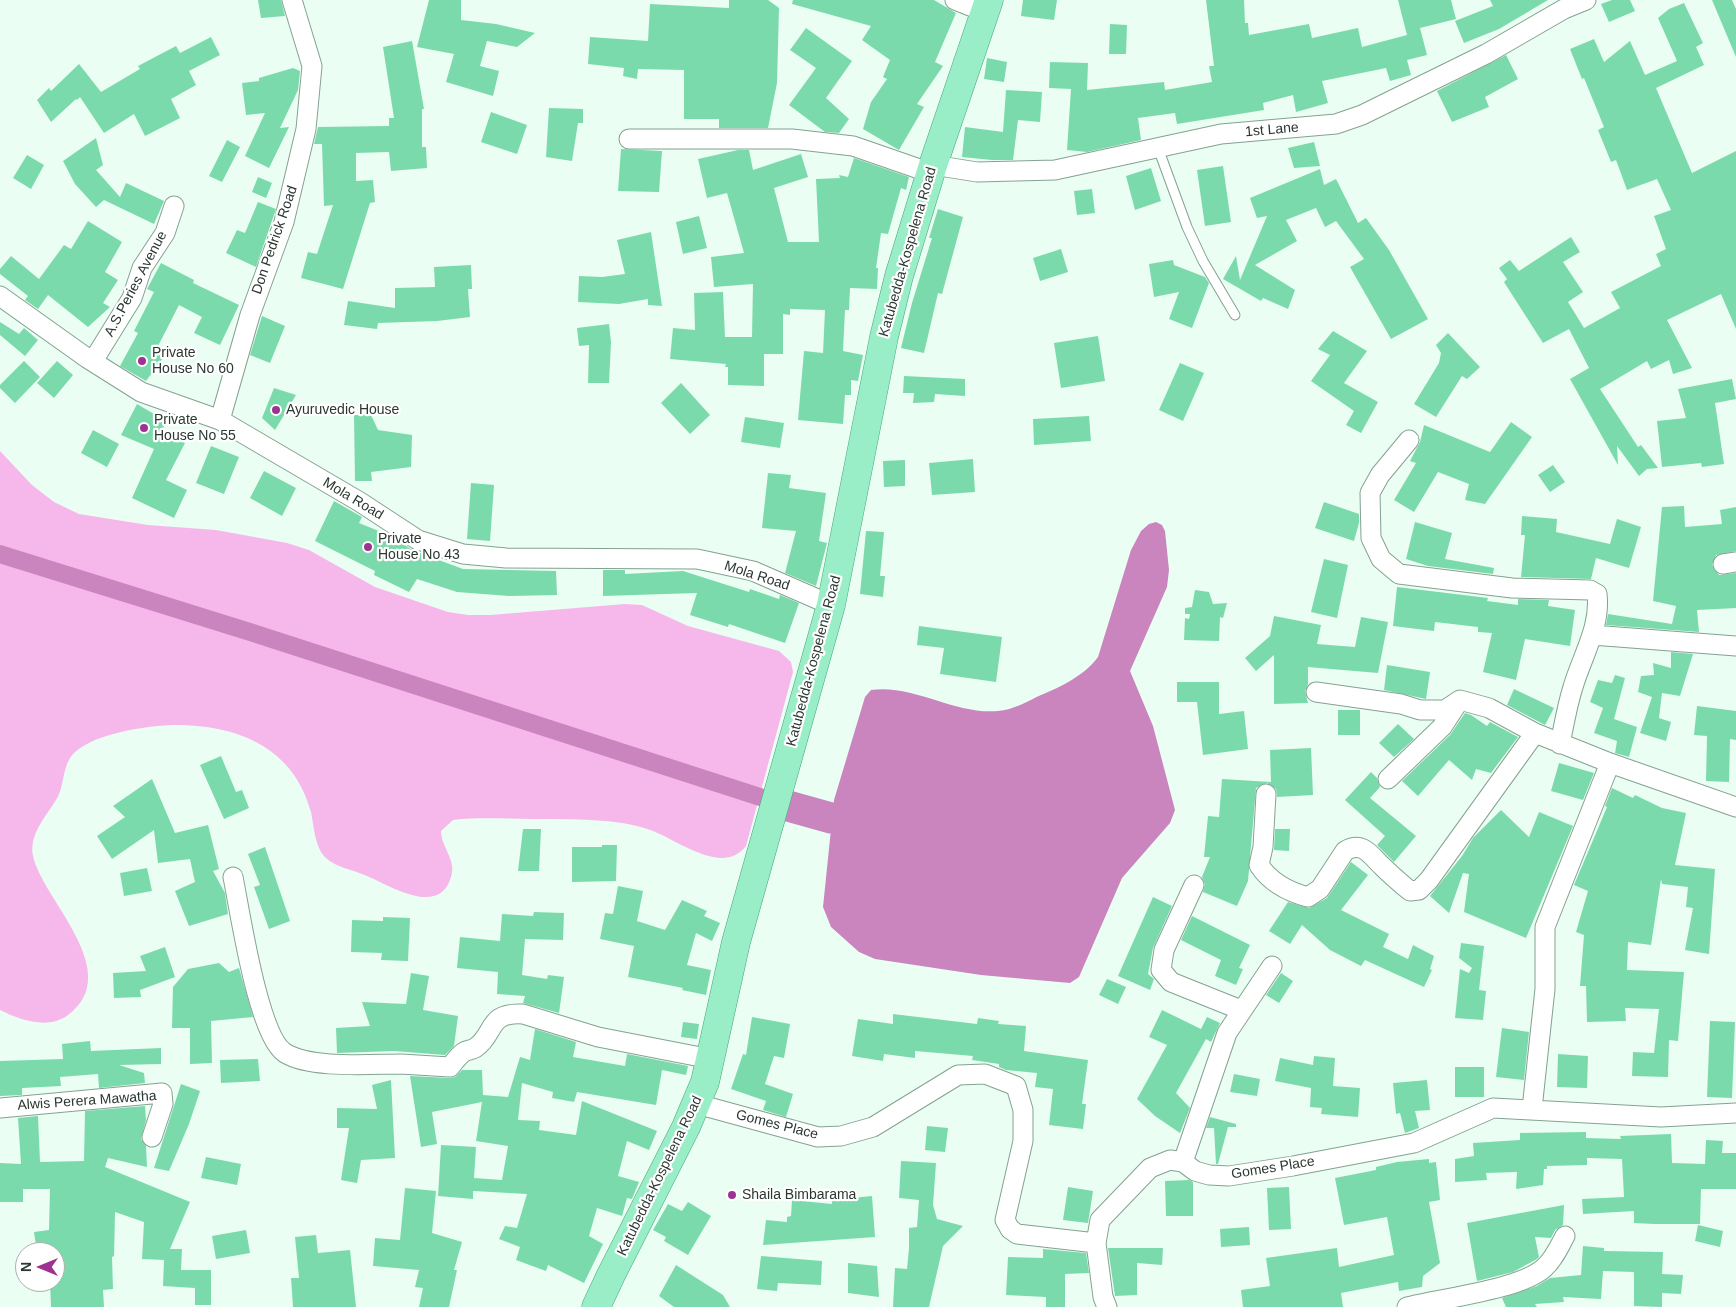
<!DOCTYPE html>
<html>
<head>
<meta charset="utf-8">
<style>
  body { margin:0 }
  #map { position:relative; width:1736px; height:1307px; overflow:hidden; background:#ebfef3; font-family:Arial,sans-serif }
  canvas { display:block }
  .north { position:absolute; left:15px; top:1242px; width:50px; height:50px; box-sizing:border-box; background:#fff; border:1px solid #aaafad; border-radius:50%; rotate:270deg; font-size:14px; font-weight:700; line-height:20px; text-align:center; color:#2b3731 }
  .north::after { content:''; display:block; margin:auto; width:18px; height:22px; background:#9e3292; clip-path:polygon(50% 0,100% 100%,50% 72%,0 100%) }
</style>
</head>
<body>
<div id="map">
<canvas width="1736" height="1307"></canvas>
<div class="north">N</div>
</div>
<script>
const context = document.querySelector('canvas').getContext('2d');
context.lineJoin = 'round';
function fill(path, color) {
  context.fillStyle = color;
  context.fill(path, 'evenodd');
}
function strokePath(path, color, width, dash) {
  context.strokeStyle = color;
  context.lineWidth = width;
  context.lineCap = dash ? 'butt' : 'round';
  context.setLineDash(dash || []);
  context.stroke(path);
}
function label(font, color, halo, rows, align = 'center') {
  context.font = font + ' Arial,sans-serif';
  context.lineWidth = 4.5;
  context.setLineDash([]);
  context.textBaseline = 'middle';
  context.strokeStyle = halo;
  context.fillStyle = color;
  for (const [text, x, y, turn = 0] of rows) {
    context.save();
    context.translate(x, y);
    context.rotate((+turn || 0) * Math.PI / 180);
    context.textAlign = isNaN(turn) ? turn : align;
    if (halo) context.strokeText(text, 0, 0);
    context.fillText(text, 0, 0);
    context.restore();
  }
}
fill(new Path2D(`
  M0 451 32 485 54 502 79 514 148 525 216 530 287 543 309 550 375 587 448 612 468 615H490L625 604 642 605 688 626 779 651 791 662 793 672 746 846C723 876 679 841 653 831 615 817 573 820 533 819 507 819 480 817 453 820L441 831C441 847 457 860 451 877 439 918 389 885 367 876 354 870 337 868 326 858 315 848 314 827 311 812 294 750 243 727 182 725 154 724 86 733 70 758 62 771 64 788 56 800 45 818 29 834 33 856 42 899 126 972 68 1015 48 1030 20 1020 0 1010Z`), '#f6b8eb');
fill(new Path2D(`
  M1156 522 1162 525 1165 531 1169 570 1167 587 1130 671 1153 726 1175 810 1170 823 1122 878 1079 977 1070 983 981 975 875 959 859 952 831 927 823 907 834 800 865 697 871 690C914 684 955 715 998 711 1013 710 1028 701 1041 695 1061 687 1085 675 1098 657L1131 550 1141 531 1149 524Z`), '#ca85bf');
strokePath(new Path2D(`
  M0 554 250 632 760 797`), '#ca85bf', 18);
strokePath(new Path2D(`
  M788 806 831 818`), '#ca85bf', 31);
fill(new Path2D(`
  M258 0H281L285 16 261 18Z
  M429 0H461V20L496 24 535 33 517 47 487 41 480 66 499 71 493 96 446 82 454 54 417 47Z
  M729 0H768L779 8 777 83 768 128H719V119H684V70L638 69 637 79 623 76 624 68 588 64 590 37 648 41 650 4 729 8Z
  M793 0H934L956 13 935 62 943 66 917 104 924 107 899 150 863 129 871 102 887 79 883 77 890 60 862 40 871 26 792 4Z
  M1023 0H1057L1054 20 1021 16Z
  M1206 0H1244L1245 23H1248L1249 35 1309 24 1312 38 1358 28 1362 47 1407 35 1398 0H1451L1456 19 1420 28 1427 55 1407 60 1411 75 1390 81 1386 68 1322 81 1328 103 1296 112 1293 95 1263 103 1264 110 1177 124 1175 113 1138 118 1141 140 1087 152 1067 150 1071 89 1049 88 1050 62 1088 63 1087 90 1164 82 1165 90 1212 82 1209 66H1214Z
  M1490 0H1548L1499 29 1464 43 1455 21 1493 6Z
  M1612 0H1630L1635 11 1609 22 1601 4Z
  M1712 0H1732L1736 9V57Z
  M1684 3 1703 43 1696 47 1704 65 1656 88 1692 173 1736 151V329L1721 294 1667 320 1692 368 1673 374 1669 360 1651 369 1647 361 1600 389 1638 447 1641 445 1658 468 1647 469 1639 476 1617 446 1618 465 1570 379 1589 368 1569 329 1543 343 1504 282 1507 279 1499 268 1510 260 1519 271 1571 237 1580 252 1563 262 1583 292 1568 302 1584 328 1620 308 1611 292 1661 266 1656 254 1666 249 1654 216 1671 210 1657 179 1627 190 1616 160 1611 162 1598 130 1604 127 1584 78 1582 79 1570 49 1594 39 1604 62 1630 41 1645 75 1677 61 1658 18 1669 9Z
  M1110 24 1127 25 1126 54H1109Z
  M806 28 852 61 826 98 849 119 839 133 825 132 789 105 816 68 790 50Z
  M211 37 220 55 189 71 196 85 171 99 180 118 145 136 134 114 104 133 80 97 77 100 76 99 51 122 37 100 49 88 51 91 79 64 101 92 140 69 138 66 176 46 180 53Z
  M412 41 424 109H422V147H426L427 168 391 171 389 152 356 153V181L373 180 375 202 370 203 343 289 301 278 308 252 317 254 333 205 324 206 322 144H314L318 127 389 126V118H394L383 47Z
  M1506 55 1518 79 1485 97 1489 107 1452 122 1437 91Z
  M987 58 1007 62 1004 82 984 79Z
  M293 68 300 71 298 90 280 128 289 127 269 168 245 156 265 113 246 115 242 83 259 81V78Z
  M1006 90 1042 92 1040 122 1018 120 1013 160H992L962 157 965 127 1003 132Z
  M549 108 583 109V123H578L572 161 546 157Z
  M491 112 527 125 517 154 481 142Z
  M96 138 103 165 96 170 120 197 126 183 164 201 154 224 104 200 96 207 75 184 63 161Z
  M227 140 240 147 222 182 209 176Z
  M1314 142 1320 166 1294 168 1288 148Z
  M621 149 662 151 659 192 618 191Z
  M738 150H749L753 170 801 154 808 177 774 188 788 242H819L816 179 840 178 839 175 848 177 854 158 909 177 906 190 901 188 888 234 881 233 876 268H878L877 289 850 288 849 310H845L843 351 863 355 858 381 851 380V395H845L843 424 798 420 804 351 823 353 825 310 790 309V315L783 314V354H764V386L728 385V367H725L726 364 670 359 673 328 695 330 694 293 723 292 725 337H752L753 284 714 287 711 257 744 253 727 193 707 198 698 159Z
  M27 155 44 165 31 189 13 178Z
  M1223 166 1231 222 1205 226 1197 170Z
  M1151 168 1161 201 1135 210 1126 176Z
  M1320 169 1324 185 1336 179 1358 223 1366 218 1389 250 1428 319 1391 339 1350 267 1364 259 1336 221 1325 227 1316 208 1286 220 1297 241 1255 265 1295 290 1288 309 1263 298 1261 301 1223 279 1236 256 1240 280 1267 216 1257 218 1250 198Z
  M258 177 272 183 266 198 252 192Z
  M1092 189 1095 213 1077 215 1074 191Z
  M258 202 276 209 256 267 226 253 237 230 245 233Z
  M938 209 963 217 942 294 938 293 924 353 901 348 912 303 932 238H929Z
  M699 216 707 248 683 254 676 222Z
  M88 221 122 242 105 272 118 280 103 303 110 307 88 327 48 295 38 309 25 300 28 296 0 274V269L11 256 39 279 64 245 71 249Z
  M651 232 662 306 648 305V299L619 304 578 302 579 276 602 277 625 274 617 240Z
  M1061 249 1068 272 1040 281 1033 258Z
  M1173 260 1174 265 1205 277 1209 283 1192 328 1169 319 1179 292 1154 297 1149 264Z
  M161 263 194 280 193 283 239 305 220 345 194 333 202 317 179 305 157 348 166 354 146 381 120 366 138 333 134 331 154 292 147 289Z
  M471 265 472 289H468L470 317 437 321 378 323 377 329 344 325 348 301 395 308V288L435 287 434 267Z
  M262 316 285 326 270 363 250 355Z
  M0 322 19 334 24 328 38 340 25 356 0 335Z
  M609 324 611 342 609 383H588L589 345 579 346 577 328Z
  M1333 331 1367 351 1344 383 1378 402 1361 433 1346 425 1354 411 1311 381 1330 355 1318 349Z
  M1448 333 1480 367 1467 379 1462 376 1436 417 1414 404 1439 363 1441 353 1436 345Z
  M1098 336 1105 381 1061 388 1054 343Z
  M24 361 40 377 15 403 0 388V385Z
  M57 361 73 375 54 398 37 383Z
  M1180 363 1204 373 1183 421 1159 410Z
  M904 376 965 379V396L935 394 934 402 913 403 914 393H903Z
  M1732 379 1736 399 1715 403 1724 464 1702 467 1701 463 1662 467 1657 421 1686 418 1678 389Z
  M681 383 710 415 690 434 661 403Z
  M274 388 296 395 275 430 262 418Z
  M137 404 166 421 162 431 185 443 166 480 187 490 174 518 132 498 154 449 121 435Z
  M354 415H371L378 430 412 435 411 467 371 472 372 481H355Z
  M1089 416 1091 441 1034 445 1033 419Z
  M745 417 784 423 780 448 741 442Z
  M1511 422 1532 437 1485 504 1465 500 1469 484 1438 472 1414 512 1394 500 1416 463 1410 461 1420 442 1424 425 1490 452Z
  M93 430 119 444 107 467 81 453Z
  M211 446 239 457 224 494 196 483Z
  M973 459 975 492 932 495 929 463Z
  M905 460V486L884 487 883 461Z
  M1553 465 1565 482 1550 492 1538 475Z
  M264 471 296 488 282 516 250 498Z
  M768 473 791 475 789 488 826 493 819 541 827 543 816 586 785 573 796 531 762 528Z
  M471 483 494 485 490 541 467 539Z
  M334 501 362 517 359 523 391 536 414 551 463 569 556 571 557 595 509 596 457 592 417 579 409 592 374 575 375 571 315 541Z
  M1324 502 1359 514V523L1354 541 1315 528Z
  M1684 506 1685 527 1722 524 1720 510 1736 507V551L1716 555 1712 565 1719 575 1736 573V608L1697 610 1699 632 1606 625 1608 614 1672 624 1676 606 1653 601 1662 507Z
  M1522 516 1557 519 1556 532 1610 544 1617 519 1641 527 1629 568 1596 558 1591 579 1521 577 1525 535H1521Z
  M1415 522 1452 533 1445 559 1494 568 1493 574 1428 566 1406 559Z
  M866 531 884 532 880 576H885L883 597 860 594Z
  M1324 559 1348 565 1337 618 1311 612Z
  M603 570H625V574L683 571 749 592 750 589 779 599 780 595 799 603 785 643 729 624 728 627 690 615 697 593 603 596Z
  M1397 587 1488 598 1487 601 1518 605V599L1549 600 1548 606 1575 610 1570 646 1525 639 1516 680 1483 672 1492 633 1478 632V627L1435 622 1434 631 1393 626Z
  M1195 590 1209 592 1213 604 1227 603 1223 618 1220 617 1219 641 1184 640 1185 618 1189 619 1190 614H1185V608L1192 607Z
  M1274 616 1321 625 1317 644 1355 647 1361 617 1388 622 1378 673 1308 667V684L1305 691 1308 703 1274 704V655L1256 671 1245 658 1270 636Z
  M919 626 1002 637 996 682 940 674 944 648 917 645Z
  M1671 652 1693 654 1680 696 1662 693 1659 718 1671 722 1666 741 1640 733 1652 697 1638 692 1641 676 1654 675 1653 663 1671 668Z
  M1387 665 1430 672 1426 699 1384 690Z
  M1615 675 1625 678 1614 719 1637 727 1629 757 1615 753 1617 741 1594 733 1603 708 1590 702 1598 680 1612 683Z
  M1177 682H1219V714L1244 711 1248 749 1203 755 1197 702H1177Z
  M1514 689 1554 708 1545 725 1507 705Z
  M1697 706 1736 711V740L1730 739 1729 782 1706 781 1707 736 1694 735Z
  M1338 710H1360V735H1338Z
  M1465 713 1471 715 1487 726 1490 722 1518 737 1491 773 1476 769 1472 780 1449 760 1418 796 1402 781 1450 735Z
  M1398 724 1414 739 1394 757 1379 743Z
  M1311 748 1313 795 1277 797 1276 789 1267 783 1256 788 1248 881 1237 906 1203 892 1205 884 1202 877 1210 857H1204L1208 816 1219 817 1222 779 1271 782 1270 750Z
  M221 756 236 792 242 790 249 808 224 819 200 765Z
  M1559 763 1594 773 1583 800 1551 791Z
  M1371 772 1377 778 1380 787 1370 798 1416 836 1394 862 1377 845 1385 836 1345 800Z
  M152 779 175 833 208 825 219 869 213 871 225 893 228 914 189 926 175 891 195 882 190 859 158 863 154 830 112 859 97 836 125 817 113 806Z
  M1612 788 1633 798 1635 795 1662 808 1686 813 1675 865 1715 869 1709 954 1685 950 1693 908 1686 907 1688 887 1662 884 1661 879 1651 945 1628 942 1627 970 1684 972 1678 1041 1669 1040 1668 1077 1632 1076 1633 1052 1654 1053 1659 1009 1625 1008 1626 1021 1587 1022 1586 986H1580L1584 935 1576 932 1588 891 1574 885 1607 807 1605 806Z
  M1501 810 1529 837 1539 812 1573 826 1526 938 1464 912 1469 874 1463 873 1449 913 1430 896 1462 856 1473 838Z
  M523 829H541L539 871H518Z
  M1275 829H1290L1289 851 1274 850Z
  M602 845H617L616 881 572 882V847H602Z
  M265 847 290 921 269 929 254 887 260 885 248 854Z
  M1351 862 1368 875 1341 910 1389 934 1383 947 1408 959 1413 945 1434 956 1430 969 1432 970 1424 987 1365 960 1361 966 1330 950 1302 925 1290 944 1269 931 1288 902 1309 908 1327 898Z
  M147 868 152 891 124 896 120 873Z
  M618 886 643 891 637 921 665 930 682 900 707 911 704 916 720 923 712 941 696 933 687 965 711 970 706 995 682 990 683 988 628 977 634 946 600 939 605 913 613 914Z
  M1153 897 1172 906 1153 948 1148 974 1154 979 1150 990 1118 976Z
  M534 912 564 913 563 940 525 939 522 975 547 979 548 975 564 977 559 1013 523 1003 525 996 497 994 498 972 457 968 460 937 500 941 502 914 533 916Z
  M1192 916 1250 945 1239 968 1243 969 1236 985 1215 976 1221 960 1181 940Z
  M383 917 410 918 408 961 381 960 382 953 351 952 352 920 383 921Z
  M1461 943 1484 946 1479 990 1486 991 1483 1020 1455 1018 1460 969 1469 973 1472 968 1459 958Z
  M165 947 175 977 140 990 141 997 114 998 113 973 146 971 140 956Z
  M219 963 229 972 239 968 253 1017 211 1021 212 1063 190 1064V1028H172L173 987 188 969Z
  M411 973 429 976 423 1010 458 1016 454 1046 445 1055 394 1051 337 1053 336 1028 370 1026 362 1002 406 1004Z
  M1281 973 1293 981 1279 1003 1266 995Z
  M1107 979 1126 987 1118 1004 1099 995Z
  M1162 1010 1201 1029 1207 1017 1220 1023 1211 1042 1206 1039 1176 1093 1190 1108 1180 1133 1155 1116 1137 1099 1167 1045 1149 1037Z
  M893 1014 977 1024 978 1018 999 1021 998 1024 1026 1026 1024 1051 1088 1060 1082 1104H1086L1083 1129 1049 1125 1053 1089 1035 1087 1037 1073 1006 1070 999 1067V1064L972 1060 973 1056 915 1051V1058L884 1054 883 1061 852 1056 858 1019 893 1024Z
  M752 1017 790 1024 784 1058 774 1056 765 1084 793 1094 786 1117 763 1110 766 1101 731 1089 743 1054 746 1055Z
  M1710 1021 1735 1022 1732 1098 1707 1097Z
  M683 1022 699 1024 697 1039 681 1037Z
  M1502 1028 1529 1032 1524 1080 1496 1077Z
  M535 1029 576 1042 573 1057 625 1066 627 1054 688 1066 686 1075 662 1070 656 1105 577 1092 574 1102 552 1098 553 1092 522 1083 518 1120 540 1121 539 1130 576 1135 582 1101 657 1131 649 1150 627 1141 618 1176 639 1182 632 1199 627 1198 622 1216 597 1208 589 1236 603 1244 584 1283 548 1265 546 1271 516 1260 520 1247 499 1239 505 1226 517 1228 527 1194 473 1191V1199L438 1196 441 1145 476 1147 474 1178 502 1180 508 1146 476 1141 482 1102 432 1112 437 1144 421 1147 410 1076 450 1078 455 1077 462 1070H482L483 1095 508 1097 520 1057 530 1060Z
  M90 1041 91 1051 161 1048V1064L119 1065 144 1073 145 1083 99 1088 98 1074 60 1077 61 1086 22 1088V1095L0 1096V1061L63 1059 62 1044Z
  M1558 1054 1588 1056 1587 1088 1557 1087Z
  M1314 1056 1335 1058 1333 1086 1360 1088 1358 1117 1321 1114 1322 1108 1310 1107 1311 1088 1275 1081 1280 1058 1313 1065Z
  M258 1059 260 1081 221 1083 220 1060Z
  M1455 1067H1484V1097H1455Z
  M1234 1074 1260 1079 1257 1096 1230 1092Z
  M391 1080 395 1158 361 1160 357 1183 341 1180 349 1128H337V1108L377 1109 372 1085Z
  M1427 1080 1430 1110 1415 1111 1419 1128 1405 1133 1400 1113 1396 1114 1393 1083Z
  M181 1084 200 1091 189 1124 169 1171 154 1168Z
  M145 1106 146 1120 141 1139 146 1146 147 1167 108 1158 105 1167 190 1202 170 1249H182L181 1270H211V1305H195V1288L163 1286 164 1260 142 1259 144 1222 115 1212 114 1256 112 1257 113 1289 103 1290 104 1307H51L50 1282H55V1252H37L34 1232 49 1230 50 1189H23V1202H0V1163L21 1164 18 1118 38 1116 40 1162 84 1161 85 1111Z
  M1210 1117 1236 1124V1127H1228L1218 1164H1216L1214 1128H1206Z
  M927 1126 948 1128 945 1152 925 1150Z
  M1586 1132V1138L1621 1139 1620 1136 1671 1134 1672 1163 1705 1164 1706 1140 1723 1141 1722 1153H1736V1189H1701L1700 1224H1654L1634 1223V1211L1583 1214 1582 1199 1624 1197 1622 1159 1587 1158V1165L1547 1166V1169H1544L1543 1185 1516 1189 1517 1172 1486 1173 1487 1180 1455 1182V1159L1474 1156 1473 1143 1520 1140V1133Z
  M206 1157 241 1164 237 1185 201 1178Z
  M1429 1159V1163L1436 1162 1440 1200 1429 1202 1440 1263 1423 1276 1422 1287 1399 1291 1398 1282 1341 1293 1343 1307H1243L1241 1290 1270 1286 1266 1258 1337 1248 1339 1267 1394 1255 1387 1217 1344 1225 1335 1178 1376 1170V1167L1397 1162Z
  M901 1161 936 1163 933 1205 937 1219 963 1226 943 1246 929 1307H893L895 1268 907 1269 909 1248V1228L917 1227 919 1200 899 1198Z
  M1189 1180 1193 1182V1216H1166L1165 1181Z
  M1068 1187 1093 1191 1088 1223 1063 1220Z
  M1289 1187 1291 1229 1269 1230 1267 1188Z
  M405 1188 436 1191 432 1233 462 1242 454 1270H457L449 1307H419L423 1288 415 1287 419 1270 373 1266 375 1238 400 1240Z
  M872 1196 875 1237 763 1245 766 1220 787 1222V1217L791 1216 792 1200 832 1204V1200Z
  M688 1202 711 1216 688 1255 664 1241 666 1237 653 1230 668 1204 682 1211Z
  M1564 1205 1563 1225 1555 1230 1551 1238 1535 1237 1539 1257 1537 1259 1513 1272 1477 1281 1467 1223Z
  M1698 1225 1723 1231 1720 1247 1695 1241Z
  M1249 1227 1250 1245 1221 1247 1220 1229Z
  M246 1230 250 1253 216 1259 212 1236Z
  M316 1235 318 1253 350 1250 356 1307H293L291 1278H299L295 1237Z
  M1583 1246 1604 1248V1251L1663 1252 1662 1274 1683 1275 1681 1294 1662 1293V1307L1634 1306V1272L1603 1271 1601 1299 1563 1297 1564 1302 1535 1304 1537 1307H1506L1502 1298 1537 1286 1550 1278 1581 1275Z
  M1108 1248H1163L1162 1265 1137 1263V1295L1115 1296Z
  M1043 1249 1086 1253 1089 1273 1065 1274V1307H1046V1297L1006 1295 1008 1257 1043 1258Z
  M761 1256 822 1261 821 1285 778 1283 777 1291 757 1289Z
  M848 1263 877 1266 879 1297 848 1293Z
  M676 1265 723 1295 730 1307H674L659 1296Z`), '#7bdaab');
const service = new Path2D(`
  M1158 148 1187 227 1203 261 1235 315`);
const minor = new Path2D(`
  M955 0 985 12
  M629 139H792L853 146 931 173
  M933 165 977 172 1055 170 1221 134 1336 124 1362 115 1486 54 1564 9 1586 0
  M0 296 87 358 141 392 220 420 360 502 418 540 463 554 506 558 697 559 753 571 831 605
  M93 361 132 298 142 268 165 233 174 206
  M220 420 250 315 284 222 306 129 312 66 292 0
  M1409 440 1380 475 1370 493 1371 538 1381 559 1399 574 1512 588 1590 590 1597 594C1601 627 1582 656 1573 687 1567 706 1564 725 1560 744
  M1723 564 1736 562
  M1592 635 1736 646
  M1316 692 1401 704 1420 710H1445L1460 700 1489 708 1535 733 1610 763 1736 807
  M1388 779 1442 727 1459 701
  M1266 794 1263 847 1259 865C1270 882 1289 892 1308 897L1320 889 1345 851C1363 840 1371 856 1383 867 1390 874 1397 880 1404 886L1410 891 1419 890 1429 880 1535 733
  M233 877C240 911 258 1036 285 1053 311 1069 370 1064 401 1064 418 1065 434 1066 450 1067 454 1062 459 1055 464 1052 467 1050 472 1050 475 1048 496 1034 486 1012 523 1014L598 1037 711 1059
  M1194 885 1164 950 1161 970 1171 982 1241 1010
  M697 1104 818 1137 841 1136 873 1127 958 1075 985 1074 1016 1086 1023 1110V1141L1005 1220 1010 1229 1017 1234 1096 1243 1100 1220 1150 1168 1170 1160 1183 1162 1195 1171 1209 1175 1229 1176 1293 1166 1414 1143 1493 1108 1661 1117 1736 1113
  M0 1108 162 1093 163 1104 152 1137
  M1532 1109 1545 989V927L1610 763
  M1183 1162 1227 1033 1272 966
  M1096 1243 1103 1297 1107 1307
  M1407 1307C1442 1298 1519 1290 1544 1268 1554 1259 1559 1247 1565 1236`);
const primary = new Path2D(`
  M596 1307 611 1275 686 1127 705 1082 736 942 831 605 884 337 899 276 933 165 989 0`);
strokePath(service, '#84a291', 11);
strokePath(minor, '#84a291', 21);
strokePath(primary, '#46a77c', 29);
strokePath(service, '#fff', 9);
strokePath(minor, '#fff', 19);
strokePath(primary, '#99eec8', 28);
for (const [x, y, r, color] of [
  [142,361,5,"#9e3292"],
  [276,410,5,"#9e3292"],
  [144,428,5,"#9e3292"],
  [368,547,5,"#9e3292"],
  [732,1195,5,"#9e3292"]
]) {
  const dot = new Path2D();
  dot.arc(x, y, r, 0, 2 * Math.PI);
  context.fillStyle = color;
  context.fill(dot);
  strokePath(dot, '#fff', 2);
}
label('14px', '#2b3731', '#fff', [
  ["1st Lane",1272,130,-5],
  ["Don Pedrick Road",275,240,-71],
  ["Katubedda-Kospelena Road",908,252,-74],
  ["A.S.Peries Avenue",136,284,-62],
  ["Mola Road",353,499,31],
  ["Mola Road",757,576,18],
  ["Katubedda-Kospelena Road",814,661,-75],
  ["Alwis Perera Mawatha",87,1101,-4],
  ["Gomes Place",777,1125,14],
  ["Gomes Place",1273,1168,-9],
  ["Katubedda-Kospelena Road",660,1176,-64]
]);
label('14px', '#2b3731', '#fff', [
  ["Private",152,353],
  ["House No 60",152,369],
  ["Ayuruvedic House",286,410],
  ["Private",154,420],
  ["House No 55",154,436],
  ["Private",378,539],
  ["House No 43",378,555],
  ["Shaila Bimbarama",742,1195]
], 'left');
</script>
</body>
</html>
